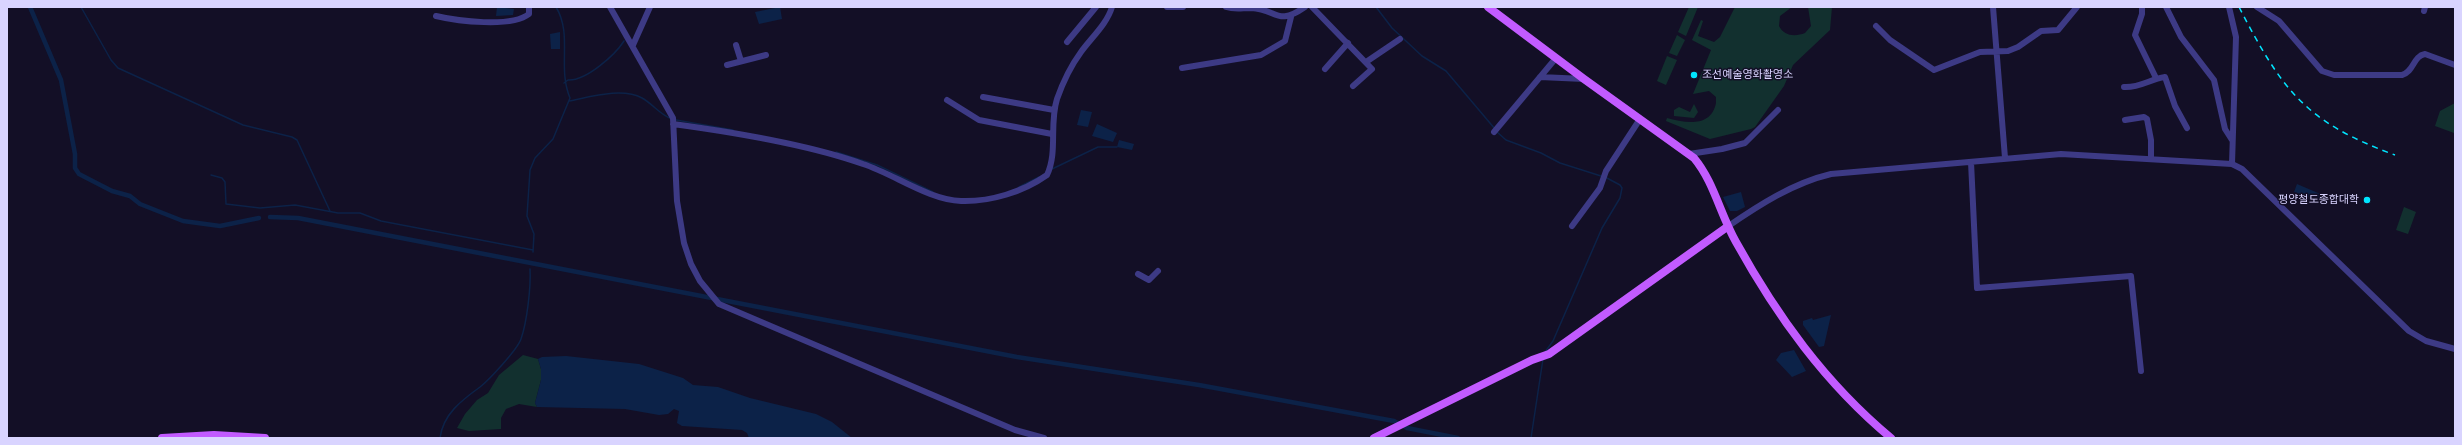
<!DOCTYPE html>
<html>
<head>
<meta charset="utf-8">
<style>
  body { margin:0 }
  #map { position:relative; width:2462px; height:445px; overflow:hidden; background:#130f26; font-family:Raleway,sans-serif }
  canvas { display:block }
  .frame { position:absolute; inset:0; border:8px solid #d9d4ff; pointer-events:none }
</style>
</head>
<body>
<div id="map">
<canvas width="2462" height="445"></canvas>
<div class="frame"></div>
</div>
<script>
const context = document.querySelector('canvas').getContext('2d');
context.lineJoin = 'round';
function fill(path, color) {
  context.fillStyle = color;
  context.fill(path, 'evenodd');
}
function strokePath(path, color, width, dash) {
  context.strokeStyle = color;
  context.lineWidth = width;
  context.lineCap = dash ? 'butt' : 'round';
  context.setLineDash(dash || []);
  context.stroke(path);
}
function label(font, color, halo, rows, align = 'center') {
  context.font = font + ' Raleway,"Noto Sans KR",sans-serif';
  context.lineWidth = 3;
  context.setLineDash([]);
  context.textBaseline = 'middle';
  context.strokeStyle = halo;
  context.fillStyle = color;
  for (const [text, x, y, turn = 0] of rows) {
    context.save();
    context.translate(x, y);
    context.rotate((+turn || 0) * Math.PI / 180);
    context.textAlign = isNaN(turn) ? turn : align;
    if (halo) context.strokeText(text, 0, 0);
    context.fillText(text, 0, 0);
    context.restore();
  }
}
fill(new Path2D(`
  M1689 7H1698L1686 36 1678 32Z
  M1735 7H1792L1780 16 1779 26C1784 36 1795 37 1805 33L1811 26 1808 7H1832L1830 30 1793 65 1784 86 1755 127 1751 129 1710 139 1666 121 1667 118C1685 123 1711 128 1716 103V97L1709 91 1693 94 1711 50 1692 40 1701 20 1703 21 1698 36 1714 42 1720 37Z
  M1677 35 1685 40 1677 56 1669 53Z
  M1667 56 1677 60 1666 85 1657 81Z
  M2455 103 2454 133 2435 126 2440 111Z
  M1694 104 1698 112 1694 118 1674 116V110L1679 107 1690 112Z
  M2404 207 2416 212 2408 234 2396 230Z
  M523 355 538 359 541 369V380L535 403 537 407 519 404 506 409 501 418V429L469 431 457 428 465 414 477 400 488 393 499 375Z`), '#12302f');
fill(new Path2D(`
  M497 7 514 9 513 15 496 16Z
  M780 7 782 19 759 24 755 12Z
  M560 32V49H551L550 34Z
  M1081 110 1092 112 1088 127 1077 125Z
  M1097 124 1117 133 1113 142 1092 136Z
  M1119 140 1134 144 1132 150 1117 147Z
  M2297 184 2325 196 2322 202 2294 192Z
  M1741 192 1745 207 1737 211H1730L1723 197Z
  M1831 315 1824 346 1819 347 1803 325V321L1812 318 1813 320Z
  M1794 350 1806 371 1792 377 1776 360 1781 353Z
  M566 356 639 364 683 378 693 385 718 387 750 398 816 414 832 422 852 438H749L747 433 742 430 682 426 677 423 679 411 674 409 668 414 659 415 625 409 537 407 535 403 541 380V369L538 359 542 357Z`), '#0c2248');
strokePath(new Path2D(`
  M81 7 111 60 118 68 243 125 292 137 297 140 330 211
  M1376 7 1392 28 1422 56 1446 71 1495 129
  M564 83 568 80C586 81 615 55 624 41
  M569 101C590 97 622 87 642 98 653 104 660 115 672 119
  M676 120 733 130
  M1497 132 1506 140 1541 153 1560 163 1601 176
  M836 152 877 165 933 192
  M1052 169 1098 147H1117
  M211 175 222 178 225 182 226 204 260 208 295 205 338 213H360L381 221 533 250
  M1019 187 1039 177
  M533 252 534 234 527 216 530 170 535 158 553 139 570 98C557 67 573 35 556 7
  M1545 352 1553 341 1602 228 1620 198 1622 188 1620 185 1605 177
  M440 438C443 414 462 400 480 387 489 380 517 350 521 339 527 322 531 287 530 269
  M1531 438 1543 359`), '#0c2248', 1.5);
strokePath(new Path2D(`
  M30 7 61 80 75 154V168L79 174 112 191 130 196 140 204 183 221 220 226 259 218
  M270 217 298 218 1017 357 1199 385 1394 421 1407 428 1458 438`), '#0c2248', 4.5);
strokePath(new Path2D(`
  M610 7 673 118 677 201 684 243 691 264 700 281 719 304 1015 430 1044 438
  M1167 7H1183
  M1226 7C1235 10 1242 8 1251 8 1278 9 1276 27 1305 7
  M1312 7 1372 69 1353 86
  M1993 7 2005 158
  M2142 7V14L2135 35 2156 78
  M2166 7 2181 37 2214 80 2225 129 2232 140
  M2229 7 2236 37 2232 164
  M2257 7 2279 21 2322 71 2334 75H2402C2414 72 2413 56 2425 54L2455 65
  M2424 11 2425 7
  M436 16C457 21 511 28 529 14V7
  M1876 26 1890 40 1934 70 1980 52 2008 51 2018 47 2041 31 2058 30 2077 7
  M1067 42 1096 7
  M633 45 650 7
  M736 45 741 61
  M1366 62 1400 39
  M727 65 766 55
  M1182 68 1261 55 1285 41 1291 17
  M1325 69 1348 43
  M1540 77 1584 79
  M2124 87C2140 88 2150 79 2165 77L2175 106 2187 128
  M983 97 1054 110
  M947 100 979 120 1052 134
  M2125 120 2144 117 2147 119 2151 140V158
  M673 124C732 132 807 144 863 164 894 174 929 200 961 201 990 202 1023 192 1047 175 1058 152 1049 124 1057 99 1063 82 1070 67 1081 52 1091 38 1107 24 1112 7
  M1494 132 1556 58
  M1689 154 1722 149 1745 143 1778 110
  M1971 162 1977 288 2131 276 2141 371
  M1572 226 1600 188 1606 171 1640 119
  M1727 227C1759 205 1793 183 1831 174L2061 154 2232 164 2242 169 2409 331 2426 341 2455 349
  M1138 274 1149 280 1158 271`), '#3d3a85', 6);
strokePath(new Path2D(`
  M1488 7 1584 79 1694 158C1714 182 1720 214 1736 242 1777 316 1825 383 1891 438
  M162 438 214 435 265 438
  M1374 438 1532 360 1549 354 1727 227`), '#c25bff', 8);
strokePath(new Path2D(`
  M2239 7C2282 90 2305 122 2395 155`), '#00e5ff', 1.5, [6, 5]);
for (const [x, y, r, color] of [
  [1694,75,4,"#00e5ff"],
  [2367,200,4,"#00e5ff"]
]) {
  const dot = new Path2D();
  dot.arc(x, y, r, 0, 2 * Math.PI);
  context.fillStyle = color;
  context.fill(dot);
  strokePath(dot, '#130f26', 1.5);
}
label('11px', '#d9d4ff', '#130f26', [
  ["조선예술영화촬영소",1702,75],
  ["평양철도종합대학",2359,200,"right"]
], 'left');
</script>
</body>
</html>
